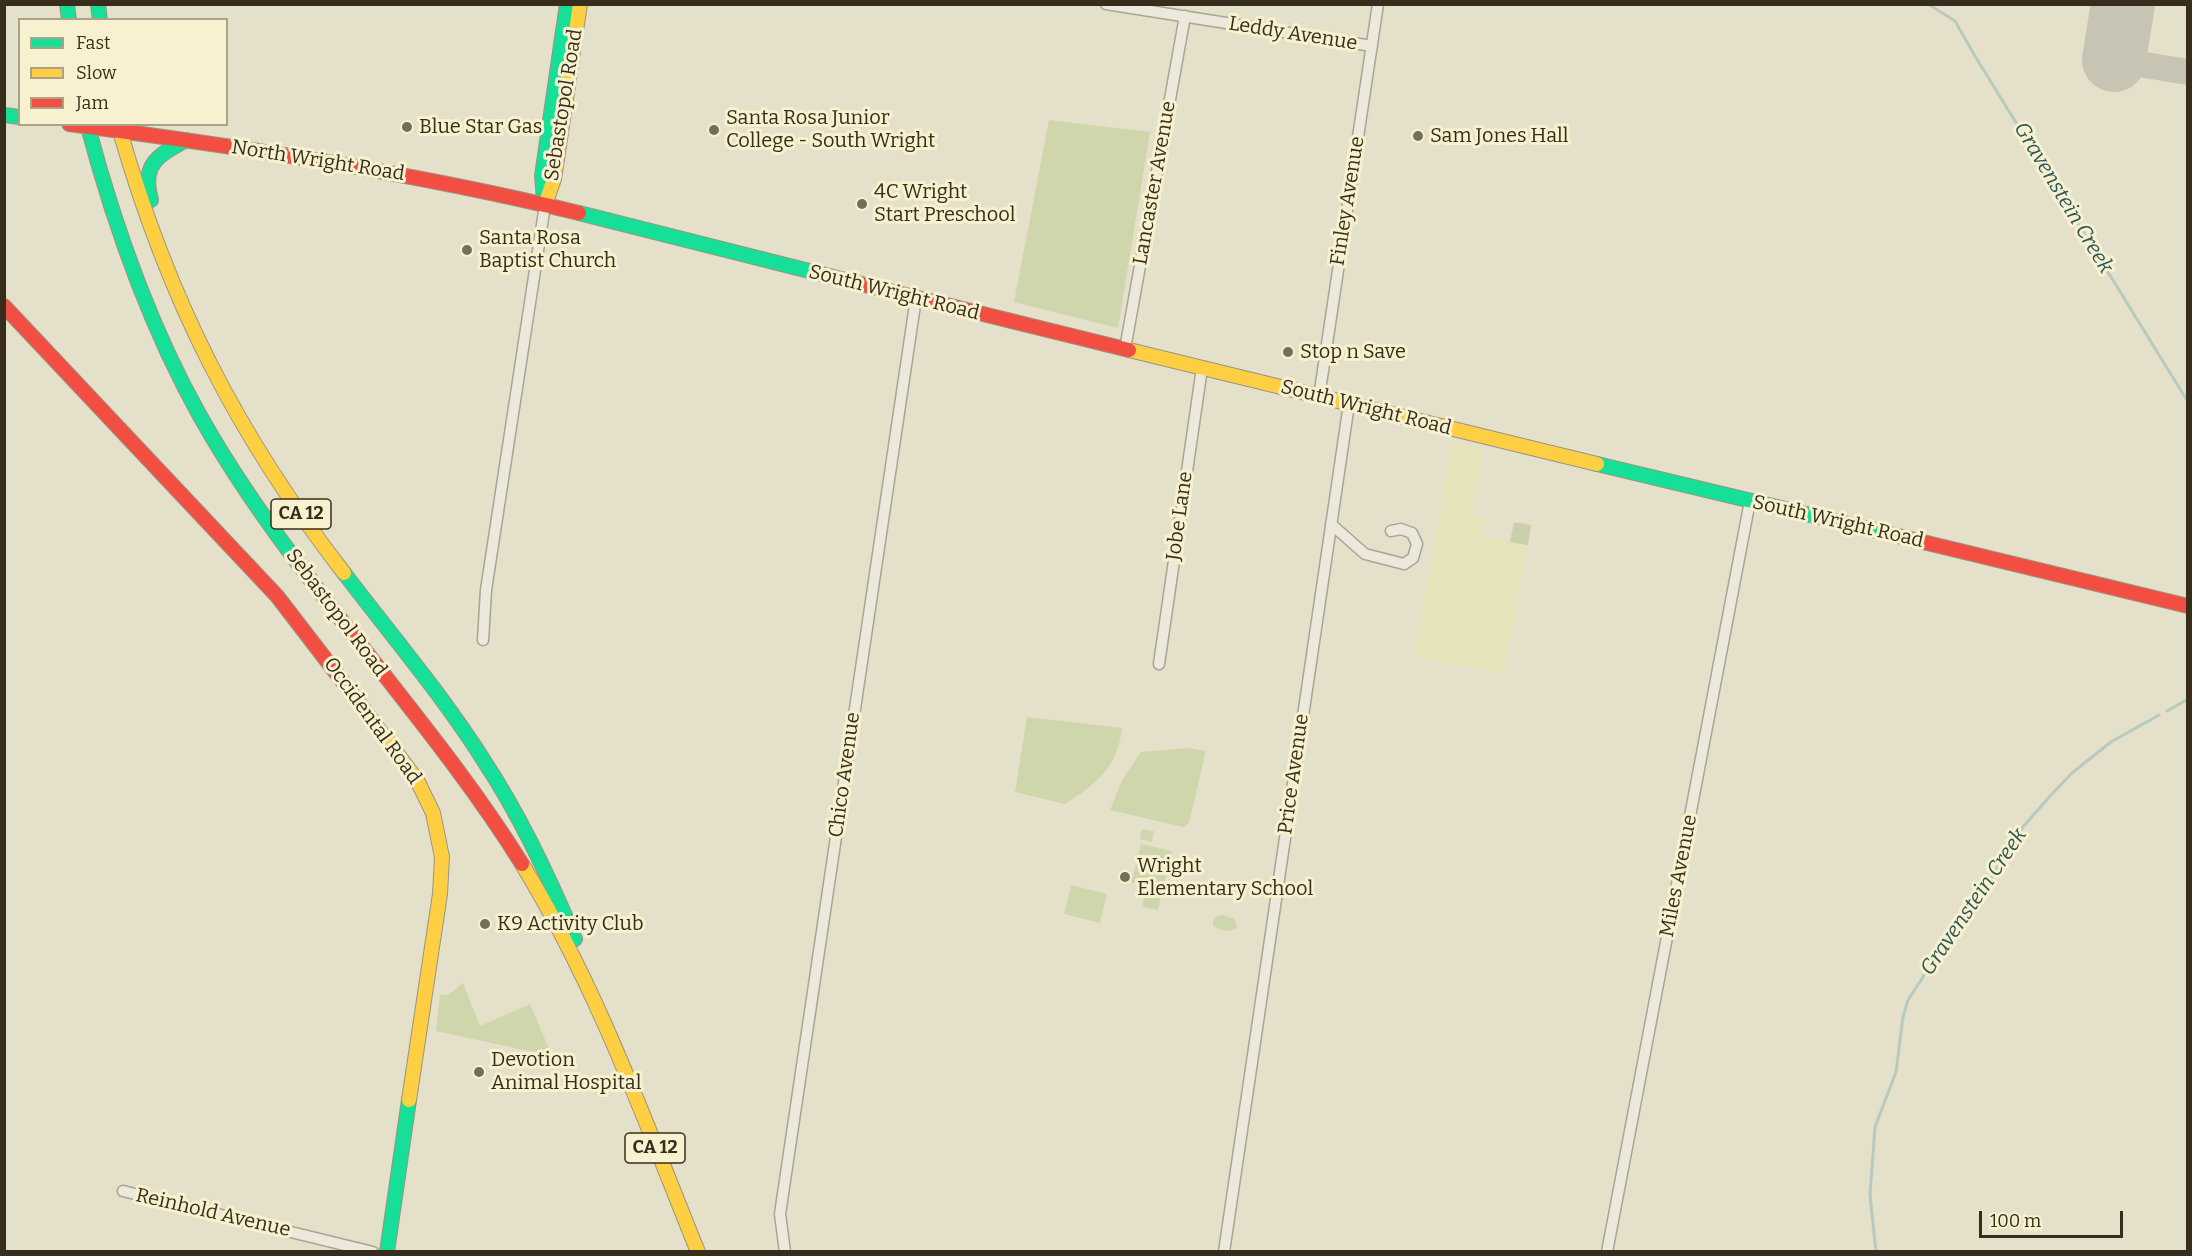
<!DOCTYPE html>
<html>
<head>
<meta charset="utf-8">
<style>
  body { margin:0 }
  #map { position:relative; width:2192px; height:1256px; overflow:hidden; background:#e5e0ca; font-family:Bitter,serif }
  canvas { display:block }
  .frame { position:absolute; inset:0; border:6px solid #382d1c; pointer-events:none }
  .legend { position:absolute; left:18px; top:18px; width:210px; height:108px; box-sizing:border-box; background:#f7f1cf; border:2px solid #aba387; margin:0; padding:8px 10px; list-style:none; font-size:18px; color:#382d1c }
  .legend li { display:flex; align-items:center; gap:12px; height:30px }
  .legend b { width:30px; border:2px solid #aba387 }
  .scale { position:absolute; left:1979px; top:1211px; width:144px; height:27px; box-sizing:border-box; border:3px solid #382d1c; border-top:0; padding-left:8px; font-size:18px; line-height:21px; white-space:nowrap; color:#382d1c; -webkit-text-stroke:4px #f7f1cf; paint-order:stroke }
</style>
</head>
<body>
<div id="map">
<canvas width="2192" height="1256"></canvas>
<div class="frame"></div>
<ul class="legend">
<li><b style="height:8px;background:#16e098"></b>Fast</li>
<li><b style="height:8px;background:#ffcf43"></b>Slow</li>
<li><b style="height:8px;background:#f24e42"></b>Jam</li>
</ul>
<div class="scale">100 m</div>
</div>
<script>
const context = document.querySelector('canvas').getContext('2d');
context.lineJoin = 'round';
function fill(path, color) {
  context.fillStyle = color;
  context.fill(path, 'evenodd');
}
function strokePath(path, color, width, dash) {
  context.strokeStyle = color;
  context.lineWidth = width;
  context.lineCap = dash ? 'butt' : 'round';
  context.setLineDash(dash || []);
  context.stroke(path);
}
function label(font, color, halo, rows, align = 'center') {
  context.font = font + ' Bitter,serif';
  context.lineWidth = 6;
  context.setLineDash([]);
  context.textBaseline = 'middle';
  context.strokeStyle = halo;
  context.fillStyle = color;
  for (const [text, x, y, turn = 0] of rows) {
    context.save();
    context.translate(x, y);
    context.rotate((+turn || 0) * Math.PI / 180);
    context.textAlign = isNaN(turn) ? turn : align;
    if (halo) context.strokeText(text, 0, 0);
    context.fillText(text, 0, 0);
    context.restore();
  }
}
fill(new Path2D(`
  M1452 442 1484 448 1471 515 1485 518 1482 536 1528 545 1504 674 1414 658Z`), '#e6e2ba');
fill(new Path2D(`
  M1049 120 1150 132 1118 328 1014 302Z
  M1027 717 1122 728C1118 767 1096 784 1065 804L1015 792Z
  M1188 748 1206 751 1189 823 1183 827 1110 810 1122 780 1141 752Z
  M1142 829 1154 831 1152 842 1140 839Z
  M1141 844 1172 851 1168 869 1137 861Z
  M1136 864 1167 871 1163 890 1131 882Z
  M1071 885 1107 894 1100 923 1064 914Z
  M1146 888 1162 892 1158 910 1142 907Z
  M1223 915 1234 919 1237 925 1236 929C1228 932 1220 931 1213 926V921L1217 916Z
  M463 983 480 1026 530 1004 552 1056 436 1031 440 995H448Z`), '#d0d6ab');
fill(new Path2D(`
  M1514 522 1531 525 1528 545 1510 542Z`), '#cbd0ab');
strokePath(new Path2D(`
  M1928 4 1955 21 1975 56 2188 402
  M2167 711 2188 699
  M1876 1252 1870 1195 1875 1127 1896 1072 1903 1017 1908 1000 1934 960 1968 919 2005 854 2023 827 2051 795 2072 773 2111 742 2159 715`), '#b6cac0', 3);
strokePath(new Path2D(`
  M2114 60 2188 72`), '#c8c4b3', 26);
strokePath(new Path2D(`
  M2114 60 2123 4`), '#c8c4b3', 64);
const street = new Path2D(`
  M1106 4 1372 46
  M1125 349 1185 16
  M1319 397 1378 4
  M1331 524 1365 554 1404 564 1413 558 1417 544 1412 533 1401 529 1391 531
  M483 640 486 590 545 205
  M1159 664 1202 368
  M123 1191 373 1252
  M785 1252 780 1214 916 298
  M1224 1252 1349 404
  M1607 1252 1750 501`);
const fast = new Path2D(`
  M67 4 69 20
  M98 4 100 20
  M4 115 20 117
  M88 127C115 228 149 325 200 416 232 473 270 527 310 579
  M544 199 542 176 567 4
  M151 200C141 165 157 156 186 140
  M579 213 853 282
  M1597 464 1894 535
  M344 573C392 636 444 697 486 764 522 819 550 879 575 939
  M387 1252 409 1100`);
const slow = new Path2D(`
  M119 124 120 131
  M120 131C168 299 237 435 344 573
  M545 205 554 179 580 4
  M1129 350 1597 464
  M347 687 417 780 433 813 442 857 440 894 409 1100
  M522 864C596 985 645 1121 698 1252`);
const jam = new Path2D(`
  M69 124C240 147 411 172 579 213
  M88 124V127
  M853 282 1129 350
  M4 306 277 596 347 687
  M1894 535 2188 606
  M310 579C381 674 459 763 522 864`);
strokePath(street, '#a9a494', 13);
strokePath(fast, '#999484', 16);
strokePath(slow, '#999484', 16);
strokePath(jam, '#999484', 16);
strokePath(street, '#ece9dc', 10);
strokePath(fast, '#16e098', 14);
strokePath(slow, '#ffcf43', 14);
strokePath(jam, '#f24e42', 14);
for (const [x, y, r, color] of [
  [407,127,6,"#756c59"],
  [714,130,6,"#756c59"],
  [1418,136,6,"#756c59"],
  [862,204,6,"#756c59"],
  [467,250,6,"#756c59"],
  [1288,352,6,"#756c59"],
  [1125,877,6,"#756c59"],
  [485,924,6,"#756c59"],
  [479,1072,6,"#756c59"]
]) {
  const dot = new Path2D();
  dot.arc(x, y, r, 0, 2 * Math.PI);
  context.fillStyle = color;
  context.fill(dot);
  strokePath(dot, '#f7f1cf', 2);
}
for (const [x, y, w] of [
  [301,514,60],
  [655,1148,60]
]) {
  const box = new Path2D();
  box.roundRect(x - w / 2, y - 15, w, 30, 4.5);
  context.fillStyle = '#f7f1cf';
  context.fill(box);
  strokePath(box, '#382d1c', 1.5);
}
label('bold 18px', '#382d1c', null, [
  ["CA 12",301,514],
  ["CA 12",655,1148]
]);
label('20px', '#382d1c', '#f7f1cf', [
  ["Leddy Avenue",1293,34,9],
  ["Sebastopol Road",564,105,-81],
  ["North Wright Road",318,161,9],
  ["Lancaster Avenue",1155,183,-80],
  ["Finley Avenue",1348,201,-81],
  ["South Wright Road",894,293,14],
  ["South Wright Road",1366,408,14],
  ["Jobe Lane",1180,516,-82],
  ["South Wright Road",1838,522,13],
  ["Sebastopol Road",336,613,53],
  ["Occidental Road",372,721,54],
  ["Price Avenue",1294,774,-82],
  ["Chico Avenue",845,775,-82],
  ["Miles Avenue",1679,876,-79],
  ["Reinhold Avenue",213,1213,13]
]);
label('20px', '#382d1c', '#f7f1cf', [
  ["Santa Rosa Junior",726,118],
  ["College - South Wright",726,141],
  ["Blue Star Gas",419,127],
  ["Sam Jones Hall",1430,136],
  ["4C Wright",874,192],
  ["Start Preschool",874,215],
  ["Santa Rosa",479,238],
  ["Baptist Church",479,261],
  ["Stop n Save",1300,352],
  ["Wright",1137,866],
  ["Elementary School",1137,889],
  ["K9 Activity Club",497,924],
  ["Devotion",491,1060],
  ["Animal Hospital",491,1083]
], 'left');
label('italic 21px', '#2a5659', '#f7f1cf', [
  ["Gravenstein Creek",2063,198,59],
  ["Gravenstein Creek",1974,902,-56]
]);
</script>
</body>
</html>
